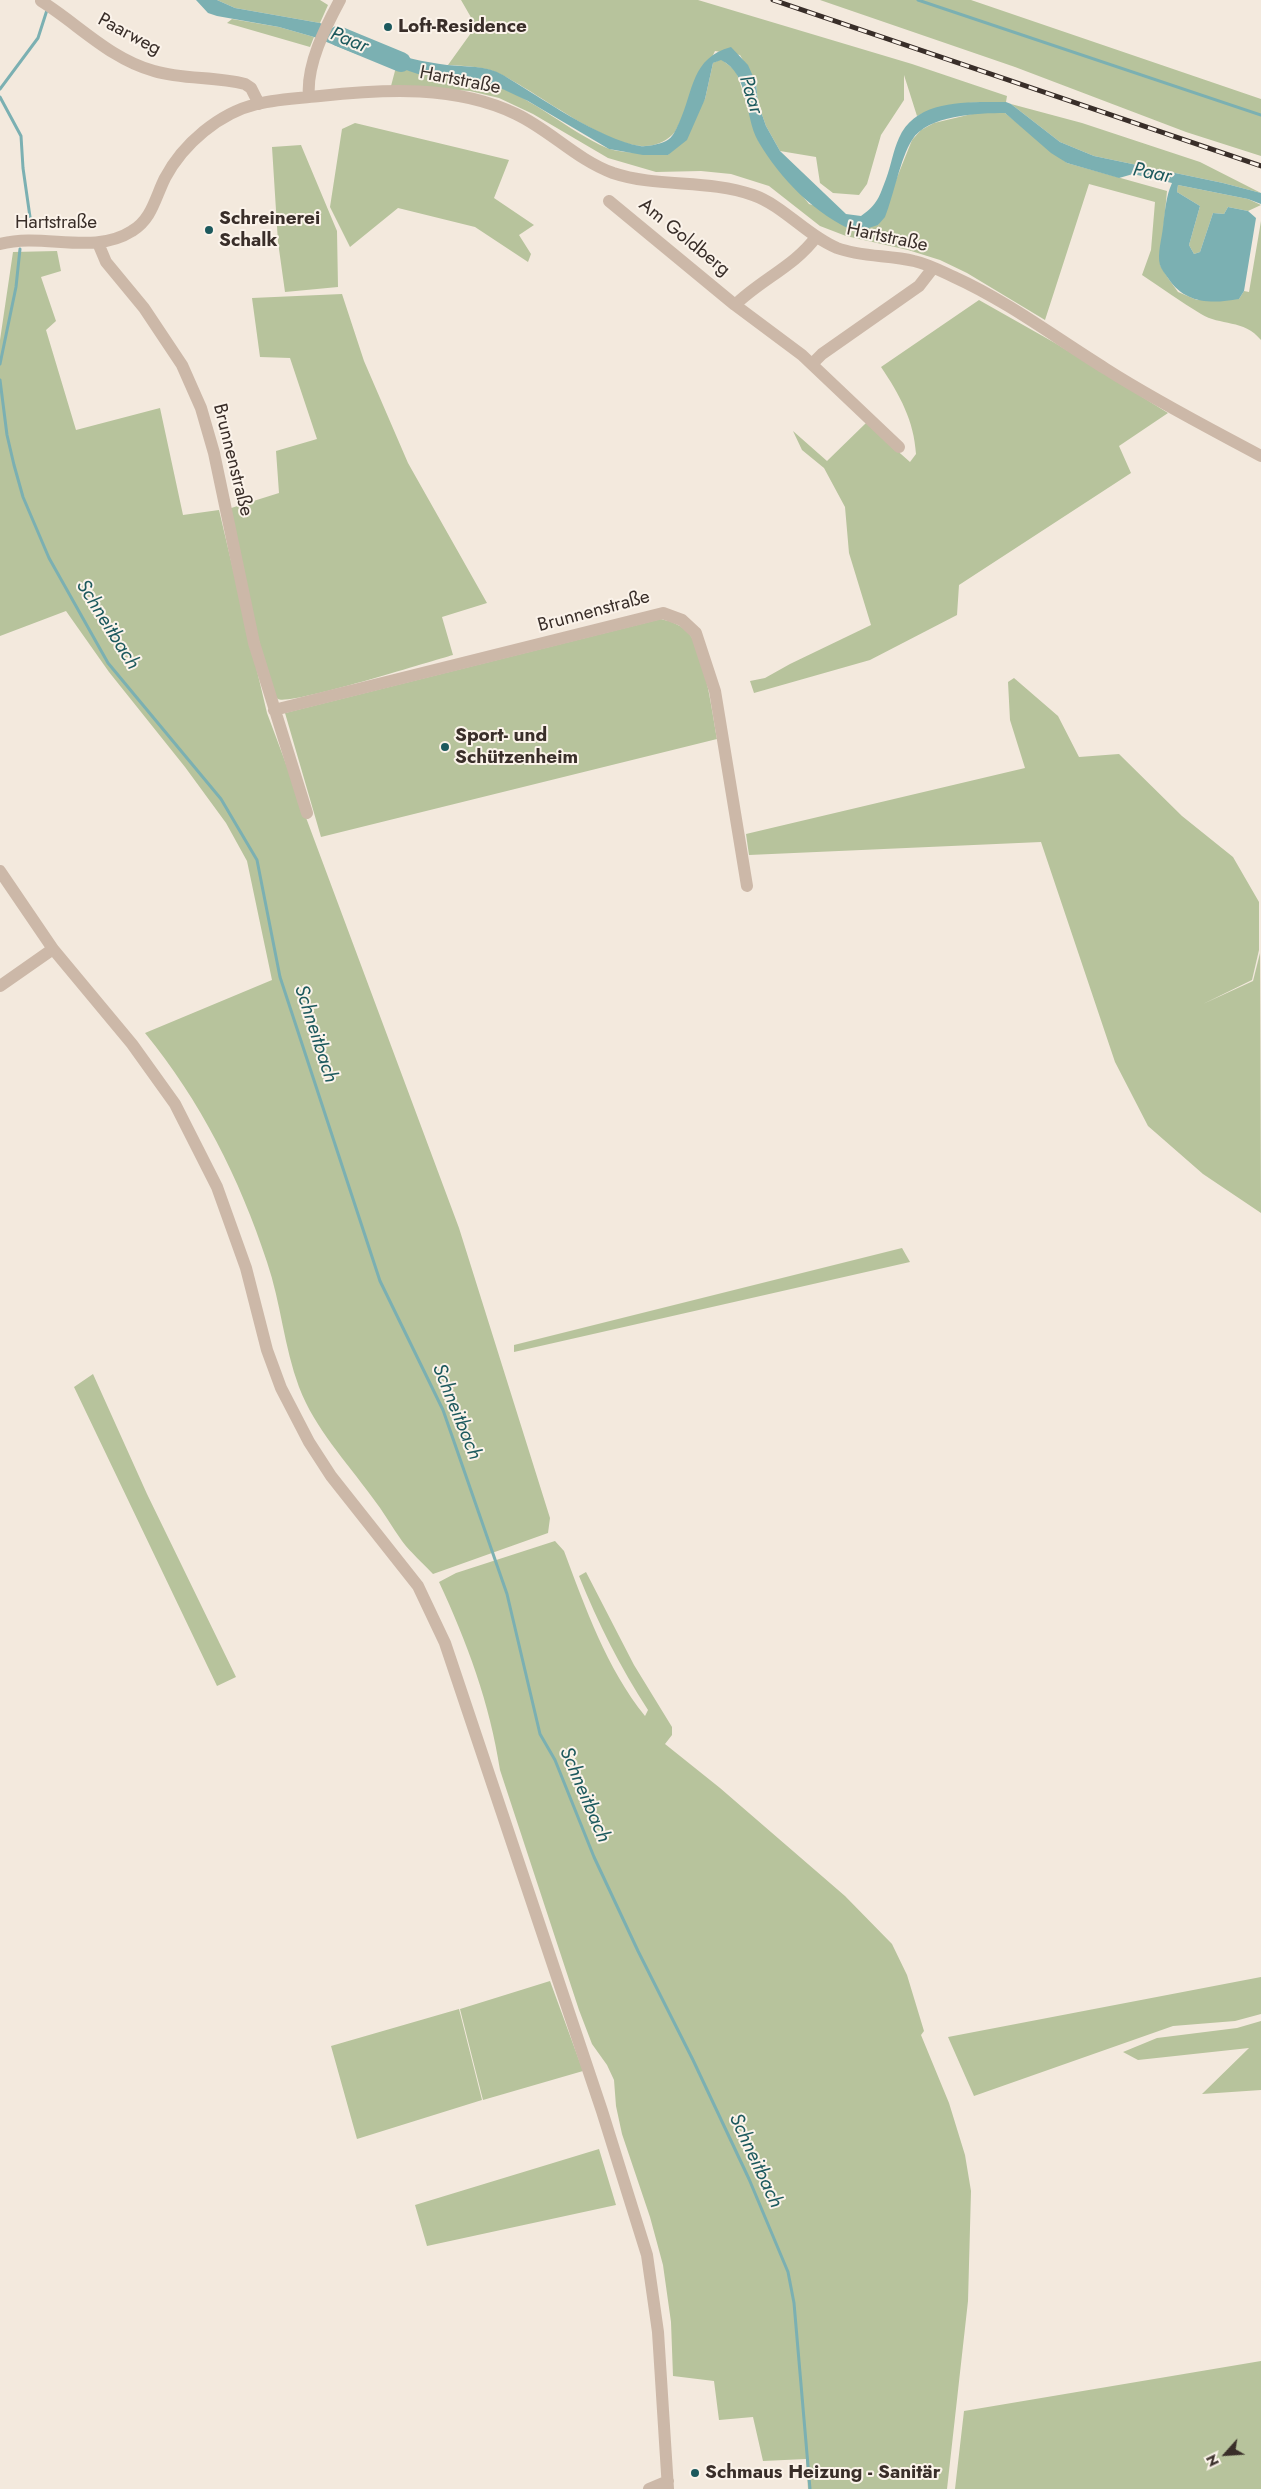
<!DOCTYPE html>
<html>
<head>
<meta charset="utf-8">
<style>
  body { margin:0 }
  #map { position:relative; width:1261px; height:2489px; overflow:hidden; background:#f3e9dd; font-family:Jost,sans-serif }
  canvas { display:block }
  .north { position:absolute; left:1201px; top:2429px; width:50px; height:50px; -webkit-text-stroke:4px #fbf3ea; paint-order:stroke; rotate:244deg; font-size:14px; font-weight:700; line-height:20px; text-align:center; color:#392e29 }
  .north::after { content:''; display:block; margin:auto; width:18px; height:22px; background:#392e29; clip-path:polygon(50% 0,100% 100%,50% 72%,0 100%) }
</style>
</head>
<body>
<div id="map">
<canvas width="1261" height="2489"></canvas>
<div class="north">N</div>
</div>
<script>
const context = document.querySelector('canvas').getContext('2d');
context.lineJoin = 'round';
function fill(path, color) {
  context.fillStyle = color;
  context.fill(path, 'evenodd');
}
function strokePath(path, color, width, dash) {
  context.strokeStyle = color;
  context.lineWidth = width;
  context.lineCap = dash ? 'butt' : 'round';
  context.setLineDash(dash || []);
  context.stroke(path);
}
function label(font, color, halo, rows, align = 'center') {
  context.font = font + ' Jost,sans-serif';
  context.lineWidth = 4;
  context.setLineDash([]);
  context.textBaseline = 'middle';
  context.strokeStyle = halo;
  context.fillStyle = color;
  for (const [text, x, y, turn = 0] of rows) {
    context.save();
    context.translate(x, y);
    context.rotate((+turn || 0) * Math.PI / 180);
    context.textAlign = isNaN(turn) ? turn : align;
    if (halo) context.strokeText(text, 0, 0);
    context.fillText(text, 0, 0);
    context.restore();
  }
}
fill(new Path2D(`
  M217 0H320L328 5 320 23 235 8Z
  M461 0H698L912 64 1007 96 1006 102C974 102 946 102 917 116L904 75V100L881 135 867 184 859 195 833 193 820 183 816 157 780 151 766 126 758 103 756 83 740 55 715 51 675 132C667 141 655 147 642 146 602 144 537 92 500 74 484 66 465 66 448 65L476 26Z
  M820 0H971L1261 99V156L1186 132 1015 67Z
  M232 19 279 27 314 37 310 47 227 23Z
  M721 59 736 71 759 142 809 204 878 225 912 140 921 130 934 123 976 113H1005L1067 163 1167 191 1160 265 1168 278 1178 292 1197 300 1239 299 1244 291 1249 292 1261 221V340C1244 319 1220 326 1201 314 1181 302 1162 288 1142 275L1151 250 1155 202 1089 184 1045 320 967 273 940 260 908 250 846 236 820 226 769 186 731 174 701 171 656 172 608 158 533 114 499 98 470 91 391 86 396 67C427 77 462 75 493 85 535 99 568 131 607 148 622 154 651 153 668 155L705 99 713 63Z
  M1011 104 1082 123 1200 162 1261 193 1223 183 1094 156 1060 142Z
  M355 123 509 160 494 198 534 225 519 235 531 254 528 262 475 227 398 208 350 247 330 207 342 129Z
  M301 145 337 231 338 287 285 292 278 242 272 147Z
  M1178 185 1248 199 1261 205 1248 211 1228 207 1224 214 1213 213 1200 252 1194 254 1189 245 1200 206 1177 192Z
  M57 251 61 271 41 277 56 321 46 330 76 430 160 408 183 515 219 510 267 713 459 1228 550 1518 548 1533 433 1574C423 1563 411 1553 402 1541 392 1527 383 1511 372 1497 346 1461 315 1429 299 1387 284 1347 281 1303 267 1262 240 1179 200 1100 145 1033L272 980 247 861 226 823 185 767 109 672 66 611 0 636V340L13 252Z
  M342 294 364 361 408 463 487 603 442 617 453 655C431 661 289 706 278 699 271 695 270 685 268 679L228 509 279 493 276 451 317 439 290 358 260 357 252 298Z
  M979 300 1055 343 1168 413 1119 446 1131 473 959 585 957 615 870 660 754 693 750 681 765 678 790 664 871 625 849 553 845 507 824 468 802 450 793 431 827 461 866 423 910 462 916 454C914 421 900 395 881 367Z
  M661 619C673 622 682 625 690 635 704 650 713 717 717 739L321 837 285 713Z
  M1014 678 1058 716 1079 757 1119 754 1182 816 1233 857 1259 902V950L1252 980 1203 1004 1253 981 1260 953 1261 1213 1203 1174 1148 1126 1115 1062 1041 842 749 855 746 834 1025 768 1010 720 1008 682Z
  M902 1248 910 1262 514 1352V1345Z
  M93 1374 147 1494 236 1677 217 1686 74 1387Z
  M555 1541 564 1551C585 1607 607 1669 645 1716L648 1710C620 1667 598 1623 579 1576L586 1572 634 1665 672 1727V1735L665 1744 720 1788 845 1896 892 1944 907 1975 924 2031 921 2035 949 2103 965 2155 971 2191 968 2301 947 2489H808L806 2459 763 2461 753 2417 719 2420 714 2381 673 2376 671 2322 663 2265 650 2217 622 2134 616 2106 614 2080 607 2065 592 2044 579 2010 500 1770C490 1704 467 1642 439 1582L456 1573Z
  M1261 1977V2014L1235 2021 1173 2026 974 2096 948 2037Z
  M550 1981 583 2071 483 2100 460 2009Z
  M459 2009 482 2100 357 2139 331 2046Z
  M1261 2021V2090L1202 2094 1249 2048 1138 2060 1123 2052 1157 2038 1237 2028Z
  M599 2149 616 2205 427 2246 415 2205Z
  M1261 2361V2489H955L964 2411Z`), '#b7c39c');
fill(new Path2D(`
  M196 0H217L235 8 320 23 364 42 359 55 314 37 279 27 217 16 208 13Z
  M731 47 748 65 756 83 758 103 766 126 780 151 846 214 861 216C878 204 879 197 886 179 891 166 893 151 899 138 916 98 970 102 1006 102L1011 104 1060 142 1094 156 1223 183 1261 193V204L1248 199 1178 185 1177 192 1200 206 1189 245 1194 254 1200 252 1213 213 1224 214 1228 207 1248 211 1256 218 1244 291 1239 299C1211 304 1185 304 1168 278 1166 275 1161 269 1160 265 1157 254 1162 238 1163 227 1165 211 1166 196 1172 183L1133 174 1119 178 1067 163 1051 153 1005 113C978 113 927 115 912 140 900 159 894 195 885 217L878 225 856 232C816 215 780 179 758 141 744 116 750 74 721 60L713 63 705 99 687 140 668 155H643L609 149 528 101 494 85 473 80 418 74 373 59 378 48C400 57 424 62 447 65 466 67 486 65 503 75 538 96 601 140 640 146 647 147 660 144 666 141 673 138 676 129 679 123 694 90 691 58 731 47Z`), '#7bb0b2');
strokePath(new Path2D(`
  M918 0 1261 115
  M0 89 38 38 47 10
  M0 97 21 136 23 168 31 224
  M0 364 16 287 20 249
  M0 380 7 435 14 465 23 497 49 558 108 663 221 799 257 860 280 977 380 1281 443 1410 507 1594 540 1734 555 1760 594 1857 638 1951 693 2060 749 2179 788 2272 794 2303 810 2489`), '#7bb0b2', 3);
strokePath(new Path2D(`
  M338 36 401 62`), '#7bb0b2', 20);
strokePath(new Path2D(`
  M41 1C78 24 110 59 154 71 184 80 215 76 245 84L251 88 259 104
  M309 97C306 65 325 28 340 0
  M609 201 735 305 802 355 899 447
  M98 243 106 262 144 308 182 365 201 408 214 453 254 643 307 813
  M0 244C43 232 93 256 132 231 152 219 155 198 165 178 183 144 219 113 257 104 277 99 299 98 320 96 385 89 456 85 516 114 550 130 577 160 613 173 658 188 708 179 753 195 784 206 806 235 837 248 861 257 889 255 914 261 928 264 941 271 954 277 1007 301 1056 338 1106 369 1156 401 1209 428 1261 456
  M735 305C760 280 795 266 816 237
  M812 364 822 354 919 286 933 268
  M274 710 663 613 682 620 696 633 715 691 747 886
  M0 871 53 949 132 1044 175 1104 217 1187 246 1268 267 1350 281 1388 309 1442 331 1476 418 1586 445 1643 602 2111 647 2255 658 2332 668 2489
  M0 986 53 949
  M649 2489 668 2481`), '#ccb8a8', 12);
const rail = new Path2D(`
  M773 0 1261 166`);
strokePath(rail, '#392e29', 5);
strokePath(rail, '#fbf3ea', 3, [9]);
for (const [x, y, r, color] of [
  [388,27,5,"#1c595d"],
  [209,230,5,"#1c595d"],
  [445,747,5,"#1c595d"],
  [695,2473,5,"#1c595d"]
]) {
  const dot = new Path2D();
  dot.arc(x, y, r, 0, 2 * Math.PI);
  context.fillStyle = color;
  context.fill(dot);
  strokePath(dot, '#fbf3ea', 2);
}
label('bold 19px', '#392e29', '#fbf3ea', [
  ["Loft-Residence",398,27],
  ["Schreinerei",219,219],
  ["Schalk",219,241],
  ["Sport- und",455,736],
  ["Schützenheim",455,758],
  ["Schmaus Heizung - Sanitär",705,2473]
], 'left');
label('19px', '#392e29', '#fbf3ea', [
  ["Paarweg",129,35,28],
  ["Hartstraße",460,81,11],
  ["Hartstraße",56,223],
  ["Am Goldberg",684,238,39],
  ["Hartstraße",887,238,12],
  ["Brunnenstraße",232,460,76],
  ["Brunnenstraße",594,612,-15]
]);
label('italic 20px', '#1c595d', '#fbf3ea', [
  ["Paar",349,41,22],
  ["Paar",750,95,73],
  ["Paar",1152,174,11],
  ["Schneitbach",107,625,58],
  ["Schneitbach",315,1034,72],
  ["Schneitbach",456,1412,68],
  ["Schneitbach",584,1795,67],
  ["Schneitbach",755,2161,65]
]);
</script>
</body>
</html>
